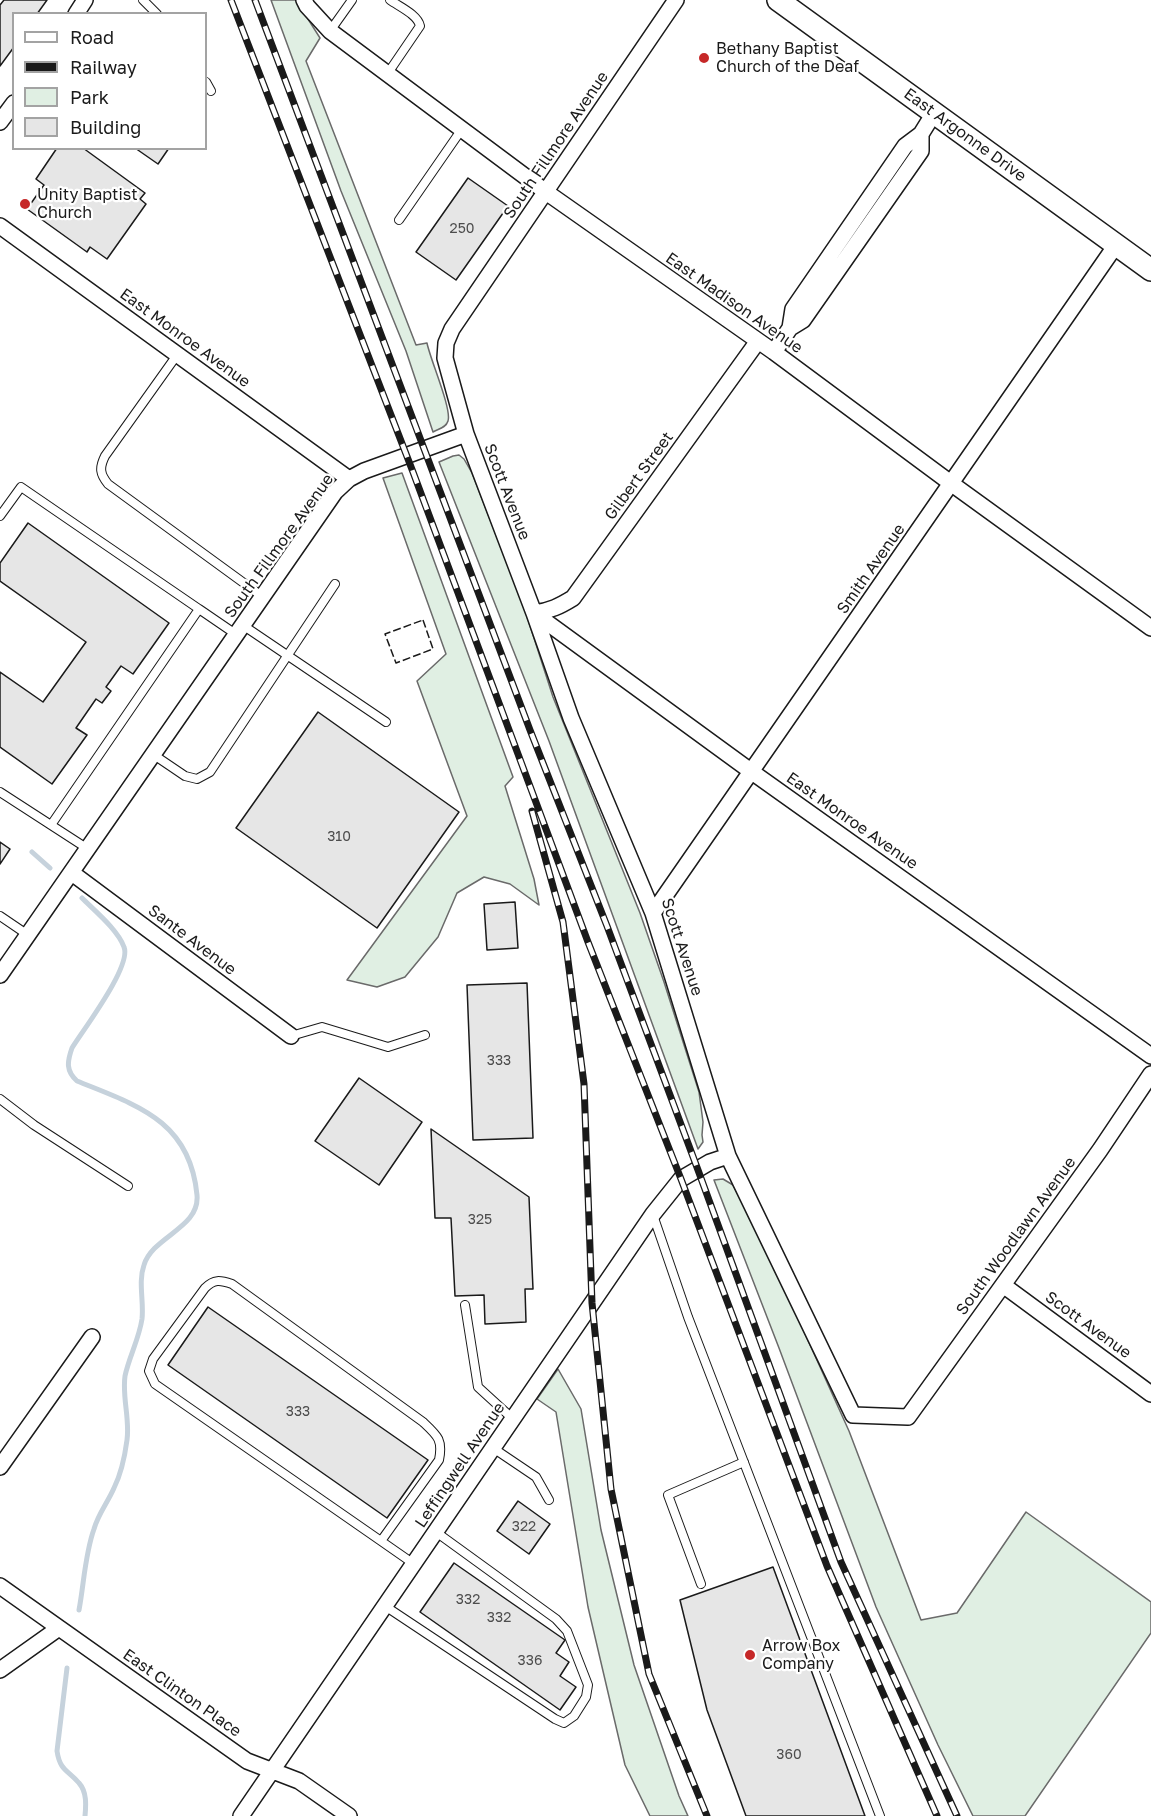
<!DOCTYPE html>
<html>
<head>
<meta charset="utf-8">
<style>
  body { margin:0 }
  #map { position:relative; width:1151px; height:1816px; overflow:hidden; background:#fff; font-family:"Golos Text",sans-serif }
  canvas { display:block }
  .legend { position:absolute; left:12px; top:12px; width:195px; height:138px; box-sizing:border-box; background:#fff; border:2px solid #a3a3a3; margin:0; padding:8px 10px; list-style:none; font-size:18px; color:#1a1a1a }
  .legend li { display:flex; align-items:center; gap:12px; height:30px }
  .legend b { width:30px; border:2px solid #a3a3a3 }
</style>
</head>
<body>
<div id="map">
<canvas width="1151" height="1816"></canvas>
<ul class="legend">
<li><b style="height:8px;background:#fff"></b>Road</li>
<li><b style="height:8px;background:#1a1a1a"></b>Railway</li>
<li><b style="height:16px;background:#e0efe3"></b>Park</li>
<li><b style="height:16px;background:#e6e6e6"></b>Building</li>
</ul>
</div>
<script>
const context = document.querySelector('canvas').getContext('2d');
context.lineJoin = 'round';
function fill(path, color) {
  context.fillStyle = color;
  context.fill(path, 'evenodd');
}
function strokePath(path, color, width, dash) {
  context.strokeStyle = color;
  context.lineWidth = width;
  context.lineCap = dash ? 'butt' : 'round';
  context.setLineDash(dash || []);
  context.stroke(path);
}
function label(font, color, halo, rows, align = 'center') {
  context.font = font + ' "Golos Text",sans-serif';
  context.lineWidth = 4.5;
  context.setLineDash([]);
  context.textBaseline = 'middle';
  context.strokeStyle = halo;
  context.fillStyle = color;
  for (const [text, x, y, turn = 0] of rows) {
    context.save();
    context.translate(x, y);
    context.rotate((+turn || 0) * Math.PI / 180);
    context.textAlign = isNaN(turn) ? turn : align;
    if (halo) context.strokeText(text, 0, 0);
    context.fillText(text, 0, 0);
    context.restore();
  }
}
const green = new Path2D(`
  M271 0H296L320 38 306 61 416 345 427 343C430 359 452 409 448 421 446 428 438 429 433 432L406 351 341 191Z
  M459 455 464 459 472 473 523 604 553 697 640 913 664 982 699 1092 703 1122 702 1135 703 1142 698 1149 549 741 439 462 453 456Z
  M402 473 513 777 505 786 534 879 539 905 510 884 484 877 457 893 438 937 405 977 377 987 347 980 467 816 417 681 446 654 383 478Z
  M723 1179 733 1185 740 1197 797 1316 849 1431 921 1620 957 1613 1026 1512 1151 1602V1633L1025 1816H973L938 1745 876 1607 779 1348 714 1180Z
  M558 1369 581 1409 601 1530 634 1665 679 1796 688 1816H650L625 1765 588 1607 556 1412 537 1399Z`);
fill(green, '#e0efe3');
strokePath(green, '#6a6a6a', 1.5);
strokePath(new Path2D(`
  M32 852 50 868
  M79 1610C84 1583 85 1554 94 1529 98 1514 108 1502 114 1488 121 1474 125 1455 127 1440 130 1419 122 1397 125 1376 129 1357 139 1339 142 1319 144 1301 138 1282 144 1265 153 1236 200 1228 197 1195 190 1120 136 1105 77 1081 66 1071 67 1062 72 1048 83 1030 132 966 124 947 118 930 95 911 82 898
  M67 1668 57 1751C60 1771 68 1770 79 1783 87 1792 86 1805 85 1816`), '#c6d2dc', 5);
const building = new Path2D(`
  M4 0H47L37 14H14V47L0 66V5Z
  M57 148H83L145 193 140 199 146 204 107 259 90 247 87 252 27 209 44 185 36 179Z
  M135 148H169L158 164Z
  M468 178 508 206 456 280 416 252Z
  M28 523 169 623 133 674 121 666 106 687 111 691 102 703 96 699 76 728 87 735 52 784 0 747V672L43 702 86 642 0 581V563Z
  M318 712 459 812 377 928 236 828Z
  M0 842 10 849 0 864Z
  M515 902 518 948 487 950 484 904Z
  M527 983 533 1138 473 1140 467 985Z
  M359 1078 422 1122 379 1185 315 1141Z
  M431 1129 529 1197 533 1289H525L526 1322 485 1324 484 1295 455 1296 451 1218H435Z
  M208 1307 428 1460 387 1518 168 1365Z
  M518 1501 550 1524 529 1554 497 1531Z
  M454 1563 565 1640 556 1653 569 1662 560 1676 576 1687 560 1710 420 1612Z
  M773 1567 865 1816H746L735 1786 707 1710 680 1600Z`);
fill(building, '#e6e6e6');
strokePath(building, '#1a1a1a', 1.5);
const lane = new Path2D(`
  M143 0 157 14
  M330 31 352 0
  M388 73 420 26C418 15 400 7 390 0
  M206 82 211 91
  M399 220 462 129
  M177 355 105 456C99 468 100 474 108 484L263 597
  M0 516 21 487 199 609
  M244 626 386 722
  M154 755 185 776 197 779 210 772 335 584
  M0 792 88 849
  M51 825 199 609 237 635
  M0 916 28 935
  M291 1036 322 1027 388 1047 425 1035
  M0 1099 34 1125 128 1186
  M653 1215 688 1317 880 1816
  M465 1305 478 1387 513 1419
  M493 1448 536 1477 549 1500
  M381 1541 439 1460C443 1440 438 1436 423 1422L232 1284C220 1280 214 1279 205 1288L153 1359 149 1371 155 1384 381 1541 414 1564
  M701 1584 668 1495 744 1462
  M385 1606 555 1719 564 1723 574 1716 586 1697 588 1685 567 1631 556 1619 436 1532`);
const street = new Path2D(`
  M304 0 307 6 330 31 546 192 774 352 952 484 1151 628
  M676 0 452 329 446 343 445 358 466 434 534 613 571 718 653 913 728 1156 853 1415 908 1417 1100 1150 1151 1074
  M76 14 85 0
  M0 122 14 103
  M0 226 349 479
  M790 328 803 320 921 151V134
  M774 352 790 328 793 309 905 146 921 134 934 113
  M534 613 752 772 1151 1056
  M534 613C550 611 560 606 573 598L758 341
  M72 873 291 1036
  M653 913 1116 245
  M0 975 335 492 349 479 364 471 466 434
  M1003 1285 1151 1394
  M0 1467 92 1337
  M0 1586 247 1761 299 1781 349 1816
  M0 1670 59 1628
  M241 1816 653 1214 681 1179 710 1162 728 1156`);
const secondary = new Path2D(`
  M778 0 1151 270`);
strokePath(lane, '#1a1a1a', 10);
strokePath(street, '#1a1a1a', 18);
strokePath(secondary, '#1a1a1a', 24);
strokePath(lane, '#fff', 8);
strokePath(street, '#fff', 15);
strokePath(secondary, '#fff', 21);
const rail = new Path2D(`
  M231 0 413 472 588 942 681 1179 827 1566 937 1816
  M255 0 530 730 607 926 698 1170 841 1562 957 1816
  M532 811 563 922 584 1084 592 1303 611 1489 649 1674 707 1816`);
strokePath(rail, '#1a1a1a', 7);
strokePath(rail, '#fff', 4.5, [14]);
strokePath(new Path2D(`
  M423 620 433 649 396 663 385 634Z`), '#1a1a1a', 1.5, [8, 3]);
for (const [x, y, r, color] of [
  [704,58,6,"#c62828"],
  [25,204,6,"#c62828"],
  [750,1655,6,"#c62828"]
]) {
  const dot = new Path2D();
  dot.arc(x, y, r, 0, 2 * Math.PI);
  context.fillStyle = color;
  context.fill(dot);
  strokePath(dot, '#fff', 2);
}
label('14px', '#4d4d4d', null, [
  ["250",462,229],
  ["310",339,837],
  ["333",499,1061],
  ["325",480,1220],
  ["333",298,1412],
  ["322",524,1527],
  ["332",468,1600],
  ["332",499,1618],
  ["336",530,1661],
  ["360",789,1755]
]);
label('16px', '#1a1a1a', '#fff', [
  ["Bethany Baptist",716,49],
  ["Church of the Deaf",716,67],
  ["Unity Baptist",37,195],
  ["Church",37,213],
  ["Arrow Box",762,1646],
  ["Company",762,1664]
], 'left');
label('16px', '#1a1a1a', '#fff', [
  ["East Argonne Drive",965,135,36],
  ["South Fillmore Avenue",556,145,-56],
  ["East Madison Avenue",734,303,35],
  ["East Monroe Avenue",185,338,36],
  ["Gilbert Street",639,476,-54],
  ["Scott Avenue",507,492,69],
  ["South Fillmore Avenue",279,546,-54],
  ["Smith Avenue",871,569,-55],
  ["East Monroe Avenue",852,821,35],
  ["Sante Avenue",192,940,37],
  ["Scott Avenue",682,947,72],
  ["South Woodlawn Avenue",1016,1236,-54],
  ["Scott Avenue",1088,1325,36],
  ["Leffingwell Avenue",460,1465,-56],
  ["East Clinton Place",182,1693,35]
]);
</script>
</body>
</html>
